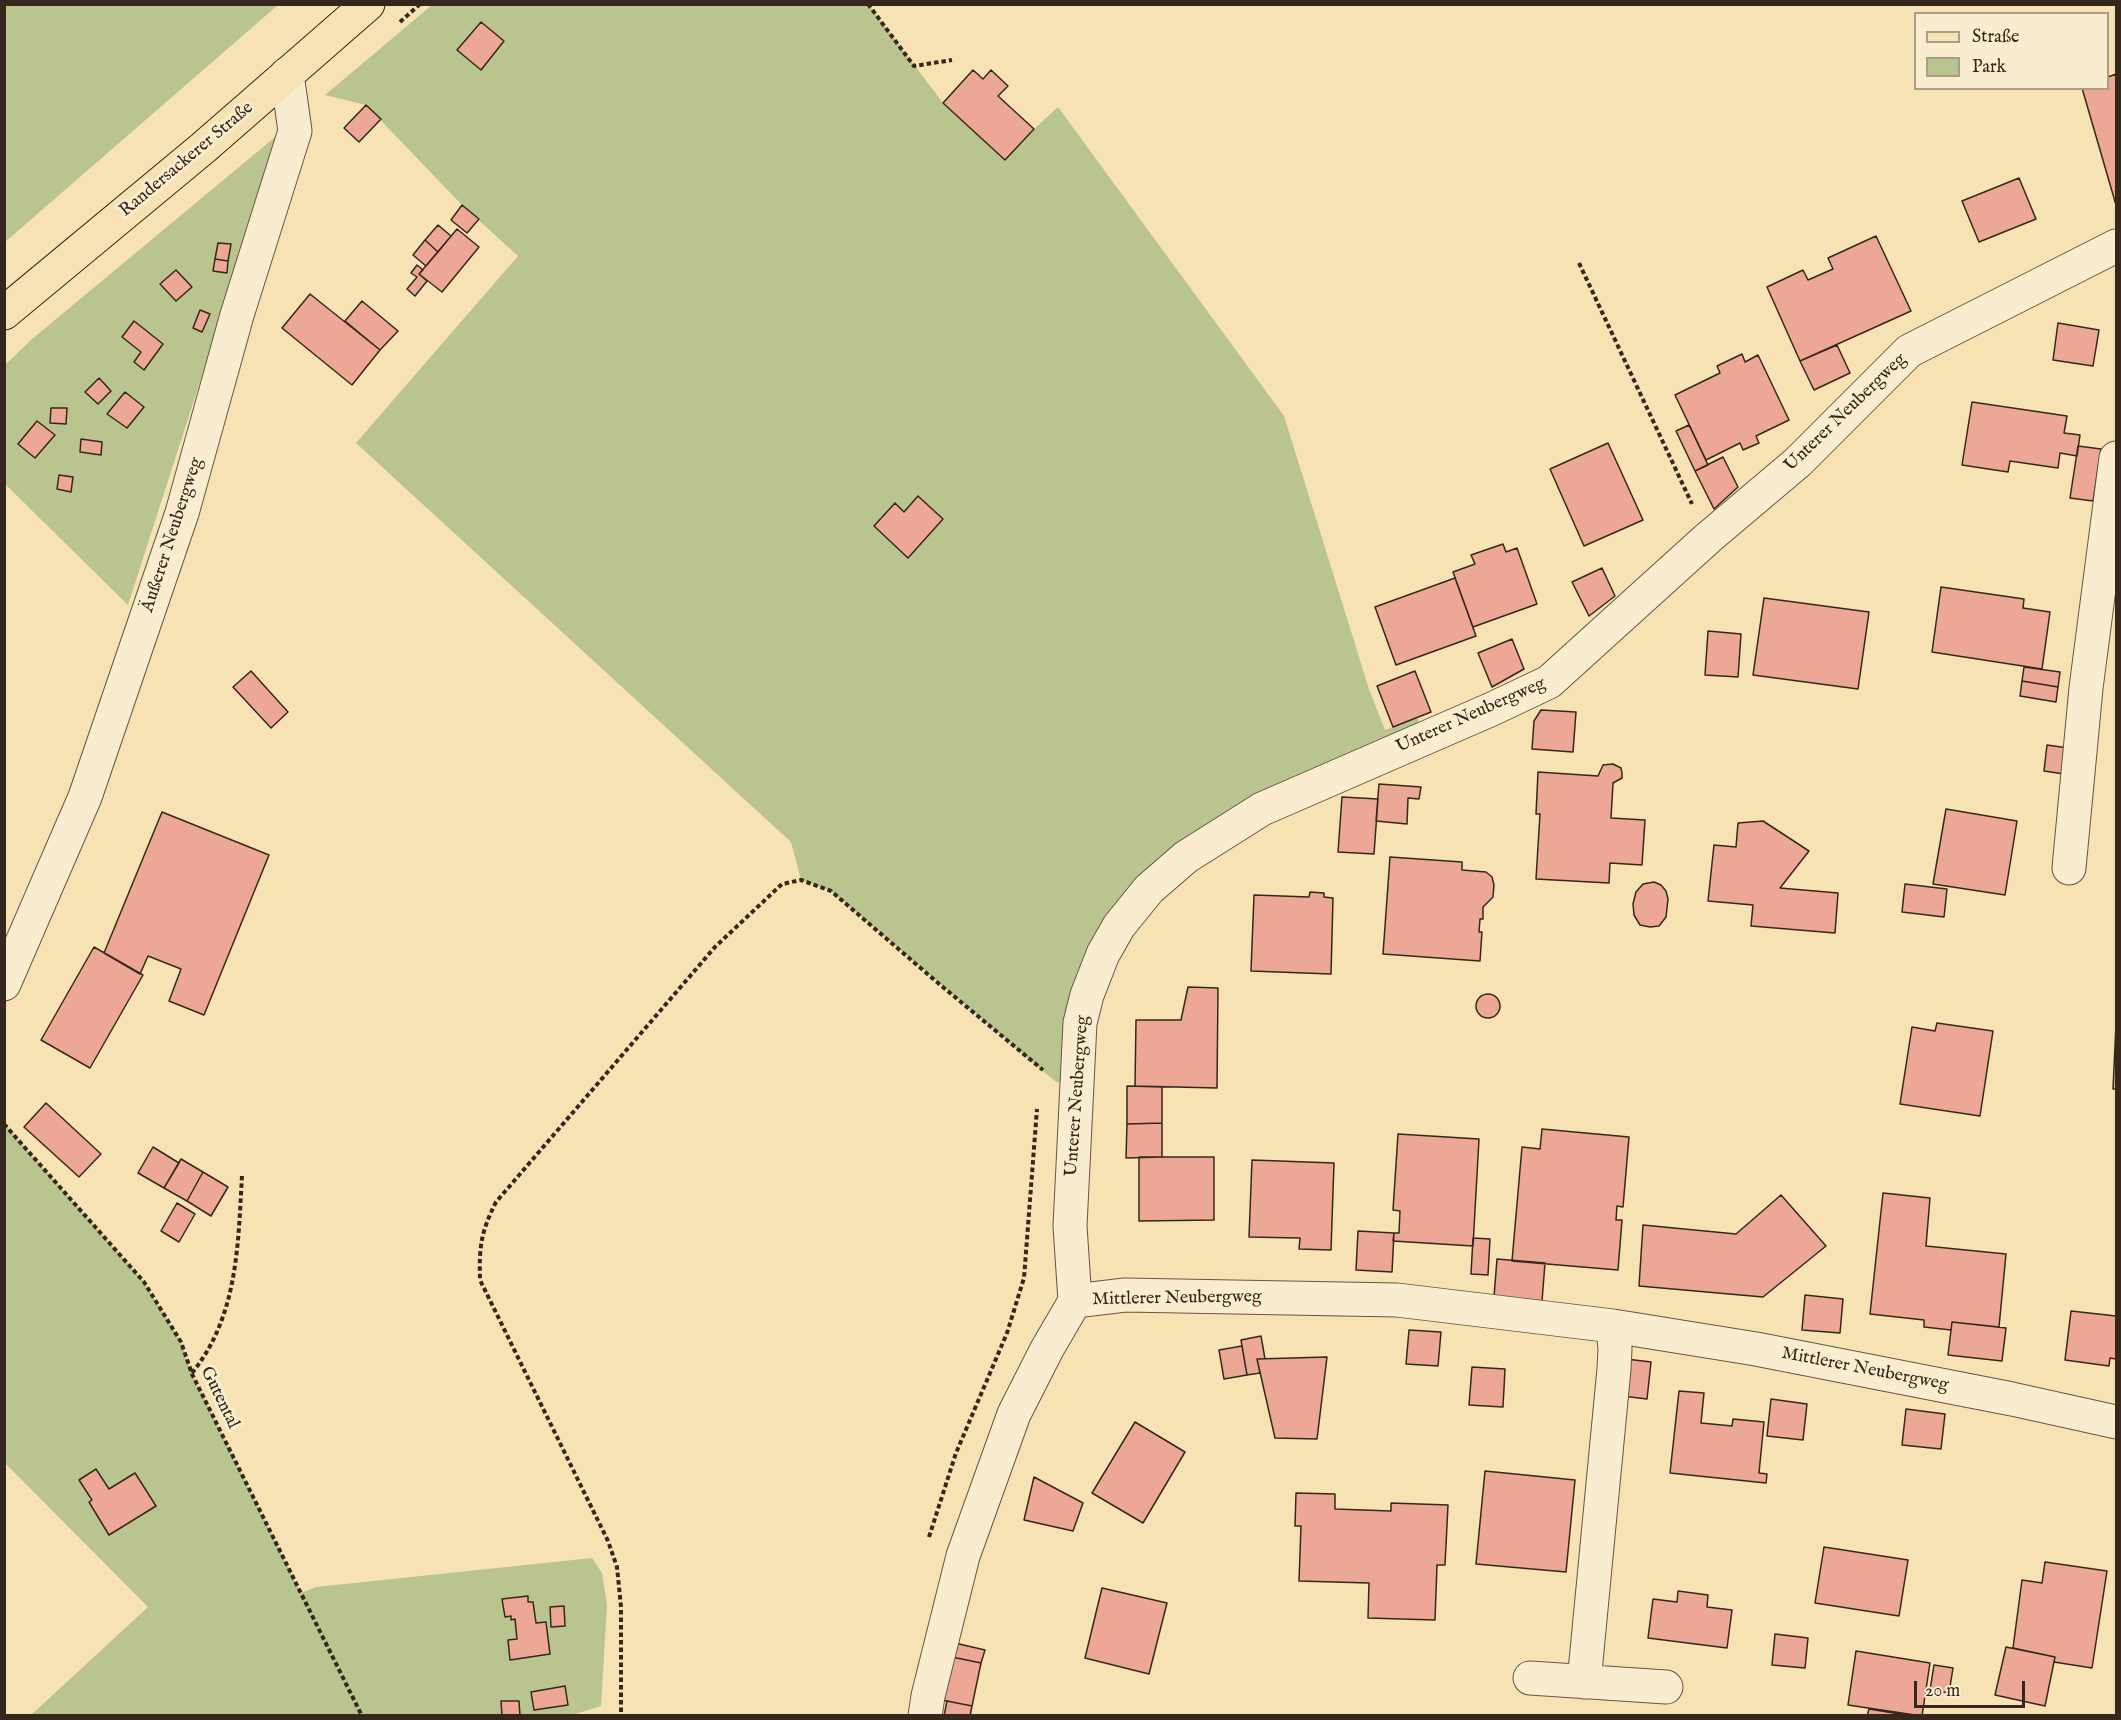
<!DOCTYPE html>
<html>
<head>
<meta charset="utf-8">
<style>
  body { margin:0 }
  #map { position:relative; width:2121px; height:1720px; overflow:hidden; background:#f7e2b4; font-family:"IM FELL English",serif }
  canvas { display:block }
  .frame { position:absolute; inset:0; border:6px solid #36271c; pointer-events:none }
  .legend { position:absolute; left:1914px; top:12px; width:195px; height:78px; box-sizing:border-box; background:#faecce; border:2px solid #ac9d87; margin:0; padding:8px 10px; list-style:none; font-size:18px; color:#36271c }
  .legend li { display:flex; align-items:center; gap:12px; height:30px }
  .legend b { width:30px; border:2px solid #ac9d87 }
  .scale { position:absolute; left:1914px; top:1681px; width:111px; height:27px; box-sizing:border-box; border:3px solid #36271c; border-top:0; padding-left:8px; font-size:18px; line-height:21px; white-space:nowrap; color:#36271c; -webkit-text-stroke:4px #faecce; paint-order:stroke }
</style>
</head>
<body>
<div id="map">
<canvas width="2121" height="1720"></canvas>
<div class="frame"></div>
<ul class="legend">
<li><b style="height:8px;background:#f7e2b4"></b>Straße</li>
<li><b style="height:16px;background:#b9c48f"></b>Park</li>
</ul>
<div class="scale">20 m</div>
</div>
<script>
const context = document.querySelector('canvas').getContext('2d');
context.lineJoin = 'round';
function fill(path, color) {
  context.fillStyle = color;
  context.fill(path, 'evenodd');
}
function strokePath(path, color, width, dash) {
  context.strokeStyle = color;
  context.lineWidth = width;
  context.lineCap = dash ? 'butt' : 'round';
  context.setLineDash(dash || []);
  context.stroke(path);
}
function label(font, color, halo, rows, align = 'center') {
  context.font = font + ' "IM FELL English",serif';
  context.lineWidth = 6;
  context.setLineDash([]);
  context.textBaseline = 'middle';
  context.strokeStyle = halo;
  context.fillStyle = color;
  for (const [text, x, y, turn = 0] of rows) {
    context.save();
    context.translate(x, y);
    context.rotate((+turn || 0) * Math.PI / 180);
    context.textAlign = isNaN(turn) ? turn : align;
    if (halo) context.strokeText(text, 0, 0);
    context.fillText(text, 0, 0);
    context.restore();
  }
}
fill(new Path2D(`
  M5 4H278V5L5 242Z
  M868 4 943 103 1005 160 1034 129 1058 107 1284 416 1369 689 1385 730 1417 717 1425 738 1262 809 1119 926 1078 1084 1056 1082 831 891 801 880 791 842 356 443 518 256 462 205 366 105 325 95 432 5ZM481 22 504 42 481 69 457 50ZM919 496 943 519 908 558 874 526 894 504 904 512Z
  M280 133 128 605 5 484 4 366 32 339Z
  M4 1124 144 1282 181 1342 192 1374 301 1593 316 1587 592 1558 602 1573 607 1605 601 1706 569 1716 31 1715 148 1607 5 1463Z`), '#b9c48f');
const building = new Path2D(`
  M481 22 504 41 481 70 457 50Z
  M973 70 983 79 991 70 1008 86 998 96 1034 129 1005 160 943 103Z
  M2116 74V205L2082 88H2108V77Z
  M366 105 381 119 359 142 344 128Z
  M2019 178 2036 219 1979 242 1962 201Z
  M462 205 479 219 467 233 451 220Z
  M438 225 451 236 438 252 425 240Z
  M457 229 479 247 442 292 419 274Z
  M1876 236 1911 311 1800 361 1767 287 1803 270 1808 280 1833 269 1828 258Z
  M425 240 438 252 426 266 413 255Z
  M218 243 231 244 228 261 215 259Z
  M215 259 228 261 227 273 213 271Z
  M417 265 423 270 419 274 427 281 415 296 407 289 417 277 411 273Z
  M176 270 192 287 176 301 160 284Z
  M310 294 380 350 352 385 282 328Z
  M362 301 398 331 380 350 345 321Z
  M200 310 210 314 202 332 193 328Z
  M134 321 163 344 144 370 134 362 141 352 122 337Z
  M2058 323 2099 330 2093 366 2053 360Z
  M1837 345 1850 373 1814 390 1800 361Z
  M1742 354 1745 362 1758 355 1789 420 1756 436 1759 443 1743 450 1740 443 1706 460 1675 395 1720 373 1717 366Z
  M99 378 111 391 98 404 85 392Z
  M125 392 144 407 127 428 107 414Z
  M1972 402 2067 416 2064 433 2080 435 2077 456 2060 453 2058 468 2010 461 2008 472 1962 465Z
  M51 408H67L66 424 50 423Z
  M37 421 55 435 35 458 18 444Z
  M1689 425 1708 465 1695 471 1676 431Z
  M81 439 102 442 101 455 80 452Z
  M1608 443 1643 520 1584 546 1550 469Z
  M2078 446 2101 449 2093 501 2070 498Z
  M1723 457 1738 487 1714 509 1695 471Z
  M59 475 73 477 71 492 57 489Z
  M918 496 943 519 908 558 874 526 895 503 904 512Z
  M1503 544 1506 552 1517 548 1537 604 1473 627 1453 572 1475 564 1471 555Z
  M1602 568 1615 596 1589 616 1572 582Z
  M1455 578 1476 636 1396 665 1375 607Z
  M1941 587 2024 599 2023 608 2050 612 2042 669 1932 652Z
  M1764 598 1869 612 1858 689 1753 675Z
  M1708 631 1741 634 1738 677 1705 675Z
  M1512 639 1524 669 1492 687 1478 653Z
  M2024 667 2060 672 2058 687 2022 681Z
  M251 671 288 712 271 728 233 687Z
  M1415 671 1431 712 1393 727 1377 686Z
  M2022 681 2058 687 2056 702 2020 696Z
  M1541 710 1576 712 1573 752 1532 749 1534 721Z
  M2047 745 2075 749 2071 775 2044 771Z
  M1613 764 1621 768 1622 773V778L1613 783 1611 818 1645 820 1642 865 1610 863 1609 883 1536 879 1540 814H1536L1538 772 1598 776 1603 765Z
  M1379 784 1421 787 1419 799 1408 798 1407 824 1376 821Z
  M1342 797 1378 799 1374 854 1338 852Z
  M1946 809 2017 821 2005 895 1933 884Z
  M162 812 269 855 204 1015 169 1001 181 969 148 956 140 974 104 953Z
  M1763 821 1809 851 1780 888 1838 893 1835 933 1751 926 1753 905 1708 901 1714 845 1736 847 1738 823Z
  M1390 857 1462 862V870L1486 872 1492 877 1494 885 1493 897 1483 907V919H1480L1479 932H1482L1480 961 1383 954Z
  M1654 882 1661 885 1666 891 1668 899 1666 917 1659 926 1650 927 1640 925 1634 915 1633 904 1636 892 1643 884Z
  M1905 884 1947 889 1944 917 1902 912Z
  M1310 892 1324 893V897L1333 898 1331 974 1251 971 1254 895 1309 897Z
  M94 947 143 975 90 1068 41 1040Z
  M1188 987 1218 988 1217 1088 1135 1086 1136 1020H1181Z
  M1476 1006a12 12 0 1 1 24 0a12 12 0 1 1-24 0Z
  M1937 1023 1993 1031 1980 1116 1900 1104 1912 1027 1935 1031Z
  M2116 1024V1089H2113Z
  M1127 1086 1162 1087V1123L1127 1124Z
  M46 1103 101 1154 79 1177 24 1127Z
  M1162 1123V1157L1126 1158 1127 1124Z
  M1542 1129 1629 1137 1623 1207 1617 1206 1616 1220H1622L1618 1270 1512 1261 1522 1147 1540 1149Z
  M1398 1134 1479 1139 1473 1246 1393 1241 1394 1233H1399L1400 1211 1393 1210Z
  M153 1147 179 1163 164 1188 138 1173Z
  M1139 1157H1214V1220L1139 1221Z
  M181 1159 203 1172 187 1201 164 1188Z
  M1252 1160 1334 1163 1331 1250 1299 1249 1300 1238 1249 1237Z
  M203 1172 228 1187 211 1216 187 1201Z
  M1883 1193 1930 1198 1926 1246 2006 1254 1999 1327 1952 1322 1951 1330 1924 1327V1320L1870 1314Z
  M1781 1195 1826 1246 1763 1297 1639 1286 1643 1225 1736 1234Z
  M177 1203 195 1214 179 1242 161 1231Z
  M1358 1231 1394 1233 1392 1272 1356 1270Z
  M1473 1238 1490 1239 1488 1275 1471 1274Z
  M1497 1259 1545 1263 1542 1301 1494 1297Z
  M1805 1295 1843 1299 1840 1333 1802 1330Z
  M2071 1311 2116 1316V1359L2110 1358 2109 1366 2065 1360Z
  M1952 1322 2006 1328 2002 1361 1948 1355Z
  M1409 1330 1441 1332 1438 1366 1406 1364Z
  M1261 1336 1265 1359H1257L1260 1373 1247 1375 1241 1340Z
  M1242 1346 1247 1375 1224 1379 1219 1350Z
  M1327 1357 1317 1439 1275 1438 1257 1359Z
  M1626 1359 1651 1362 1647 1399 1622 1396Z
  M1472 1367 1505 1369 1503 1407 1469 1405Z
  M1679 1391 1704 1393 1701 1423 1732 1426 1733 1419 1764 1422 1759 1473 1767 1474 1766 1483 1670 1473Z
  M1771 1399 1807 1404 1803 1440 1767 1436Z
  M1906 1409 1945 1414 1941 1449 1902 1445Z
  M1135 1422 1185 1452 1143 1523 1092 1493Z
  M96 1469 109 1489 135 1473 156 1506 109 1535 89 1502 92 1500 79 1480Z
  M1485 1471 1575 1480 1566 1572 1476 1564Z
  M1034 1477 1083 1503 1073 1531 1024 1520Z
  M1296 1493 1335 1494V1509L1391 1511V1503L1448 1505 1445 1565H1437L1435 1620 1368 1618 1369 1583 1299 1581 1301 1526H1295Z
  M1824 1547 1908 1560 1899 1616 1815 1603Z
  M2045 1562 2107 1571 2092 1668 2054 1662 2055 1657 2013 1648 2022 1580 2042 1583Z
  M1102 1588 1167 1603 1149 1674 1085 1658Z
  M1678 1591 1708 1595 1707 1607 1732 1610 1727 1648 1648 1638 1653 1599 1677 1602Z
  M528 1596V1602H533L536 1623 546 1622 550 1654 510 1660 508 1640 517 1639 515 1619 511 1620V1616L505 1617 502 1599Z
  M564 1606 565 1626 551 1627 550 1607Z
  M1775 1634 1808 1638 1805 1668 1772 1665Z
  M955 1643 985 1650 981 1663 952 1657Z
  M2006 1647 2055 1657 2045 1706 1995 1695Z
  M1856 1651 1930 1663 1922 1716 1848 1705Z
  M952 1657 981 1663 972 1706 942 1700Z
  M1934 1665 1953 1668 1949 1693 1930 1690Z
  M565 1686 568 1705 534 1710 531 1692Z
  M501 1701H519L520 1716H502Z
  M947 1701 972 1706 970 1716H944Z
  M1869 1709 1912 1716H1867Z`);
fill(building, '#eca895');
strokePath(building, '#36271c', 1.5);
const minor = new Path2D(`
  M2069 868 2086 688 2116 458
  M4 984 85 797 182 513 237 315 295 131 287 74
  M1075 1301 1070 1226 1080 1023 1087 995 1103 954 1119 926 1149 889 1186 857 1262 809 1492 709 1549 682 1708 538 1798 462 1909 351 2116 246
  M1075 1301 1125 1295 1397 1300 1613 1326 1756 1349 2012 1399 2116 1422
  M1530 1678 1666 1687
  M1584 1682 1614 1369 1615 1349 1613 1326
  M925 1716 928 1696 963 1556 1014 1414 1047 1349 1075 1301`);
const major = new Path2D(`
  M4 313 203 148 368 4`);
strokePath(minor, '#665642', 35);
strokePath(major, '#36271c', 35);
strokePath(new Path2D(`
  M868 4 914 66 952 60
  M400 22 420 4
  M1579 263 1692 504
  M4 1124 144 1282 181 1342 192 1374 362 1716
  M192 1373C238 1316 238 1245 242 1176
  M929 1537 956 1453 1007 1333 1024 1278 1037 1109
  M621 1712V1607L617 1567 608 1541 480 1280C479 1246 481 1232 496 1202L715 947 782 884 801 880 831 891 938 983 1043 1070`), '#36271c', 4, [4.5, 3]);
strokePath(minor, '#faecce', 33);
strokePath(major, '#f7e2b4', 33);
label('18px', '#36271c', '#faecce', [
  ["Randersackerer Straße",187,160,-40],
  ["Unterer Neubergweg",1846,413,-44],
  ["Äußerer Neubergweg",173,535,-72],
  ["Unterer Neubergweg",1471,716,-24],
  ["Unterer Neubergweg",1078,1096,-86],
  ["Mittlerer Neubergweg",1177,1299,-1],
  ["Mittlerer Neubergweg",1865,1370,11],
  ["Gutental",219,1398,64]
]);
</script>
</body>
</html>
